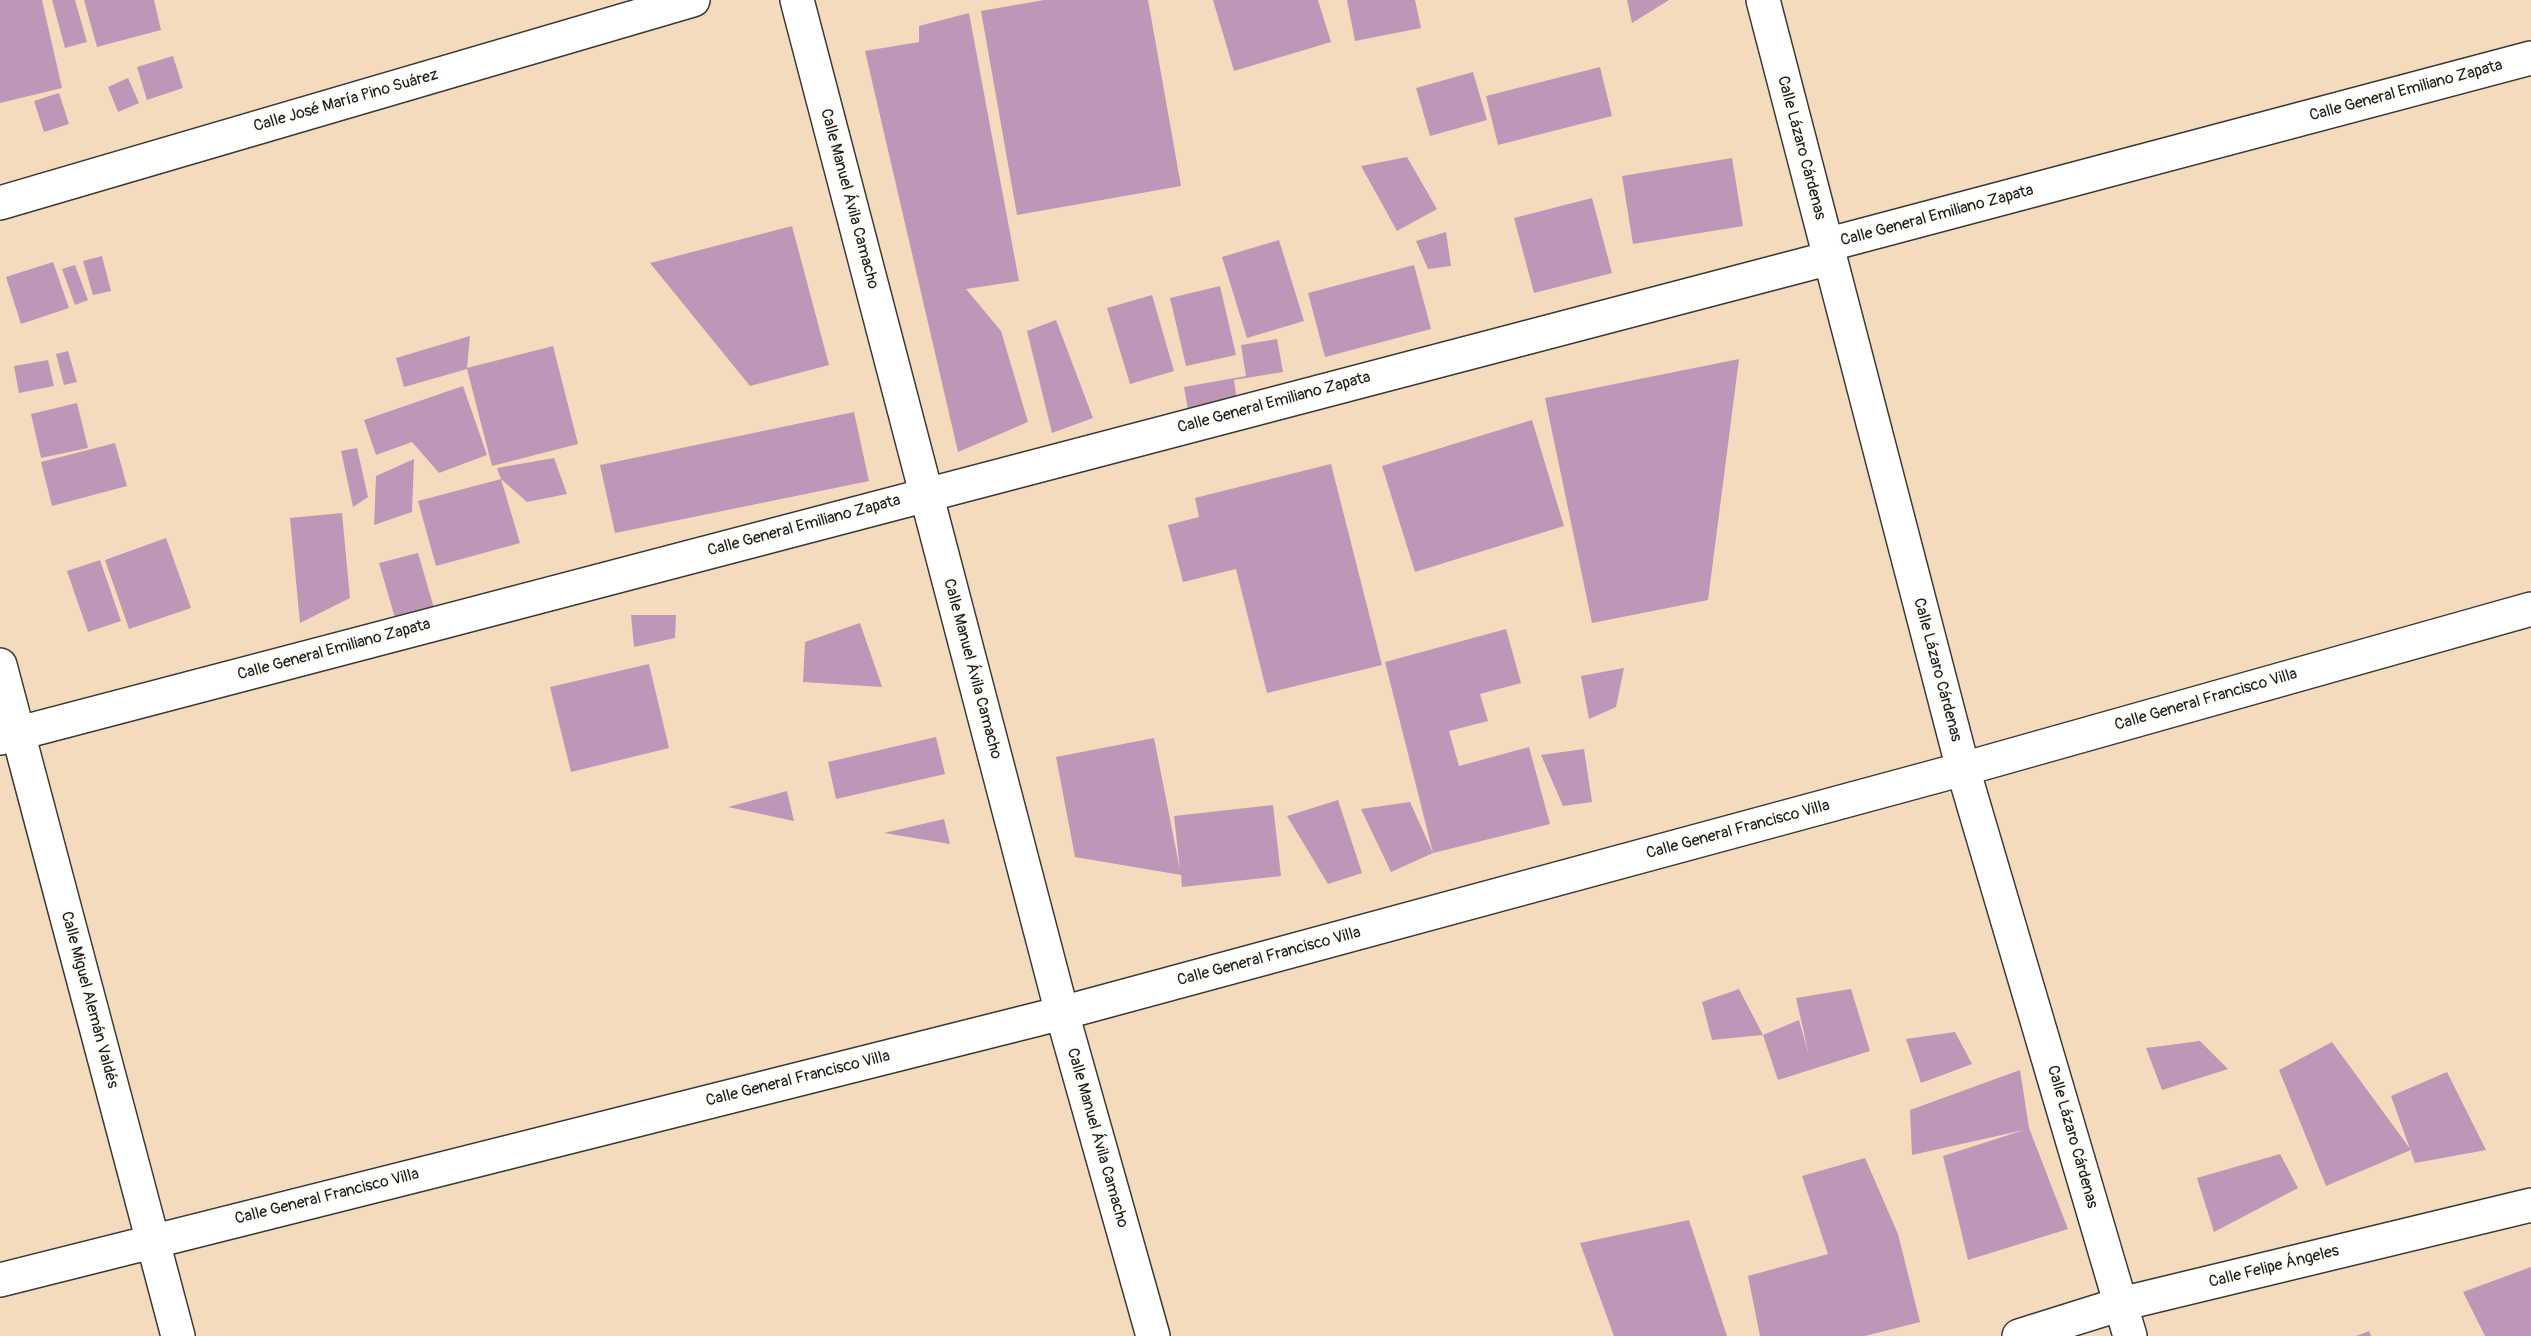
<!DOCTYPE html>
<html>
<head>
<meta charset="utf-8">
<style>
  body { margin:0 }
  canvas { display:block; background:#f4dbbd }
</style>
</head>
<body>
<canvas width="2531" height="1336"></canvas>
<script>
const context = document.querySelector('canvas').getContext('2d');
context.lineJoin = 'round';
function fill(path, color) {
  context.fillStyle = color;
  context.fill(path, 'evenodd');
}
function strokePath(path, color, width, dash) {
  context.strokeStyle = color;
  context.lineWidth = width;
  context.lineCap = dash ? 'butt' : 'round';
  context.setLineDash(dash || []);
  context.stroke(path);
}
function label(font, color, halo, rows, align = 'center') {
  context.font = font + ' Pangolin,sans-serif';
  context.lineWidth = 5;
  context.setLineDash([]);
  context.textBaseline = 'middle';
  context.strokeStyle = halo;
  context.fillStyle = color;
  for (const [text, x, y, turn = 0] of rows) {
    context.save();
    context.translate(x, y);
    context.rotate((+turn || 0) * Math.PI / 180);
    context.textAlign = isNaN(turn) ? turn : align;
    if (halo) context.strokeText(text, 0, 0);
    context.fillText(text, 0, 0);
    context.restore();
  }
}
fill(new Path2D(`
  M0 0H42L62 88 0 103Z
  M52 0H75L87 42 65 48Z
  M84 0H154L161 30 97 47Z
  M1044 0H1148L1181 186 1017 215 981 11Z
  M1213 0H1318L1331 42 1234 71Z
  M1347 0H1415L1421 28 1355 41Z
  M1627 0H1669L1632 23Z
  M969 13 1019 281 966 289 1001 331 1028 422 958 452 865 51 919 42V26Z
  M173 56 183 88 147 100 137 67Z
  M1600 67 1612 116 1498 145 1486 96Z
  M1473 72 1487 120 1430 136 1416 88Z
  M128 78 139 103 118 112 108 87Z
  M59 93 69 124 44 132 34 101Z
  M1407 157 1437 209 1397 231 1361 166Z
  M1732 158 1743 226 1633 244 1622 176Z
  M1592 198 1612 273 1534 293 1514 218Z
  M792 226 829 365 750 386 650 263Z
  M1446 232 1451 266 1428 269 1416 241Z
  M1279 240 1304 321 1247 338 1222 257Z
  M102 256 111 291 93 295 83 261Z
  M53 262 69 308 21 324 6 277Z
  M75 265 88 300 75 305 62 269Z
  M1414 265 1431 329 1325 357 1308 293Z
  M1220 286 1236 355 1186 366 1170 298Z
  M1152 295 1174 371 1130 384 1107 308Z
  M1056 320 1093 418 1052 433 1027 331Z
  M470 336 467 368 553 346 578 444 492 466 467 369 404 387 396 358Z
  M1277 339 1283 372 1234 380 1237 401 1188 410 1184 387 1246 376 1241 345Z
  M68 351 77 382 64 385 56 354Z
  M1739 359 1708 600 1592 623 1545 398Z
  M48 360 54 386 19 393 14 366Z
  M463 386 487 455 439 473 412 442 376 455 364 420Z
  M77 403 88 448 41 458 31 414Z
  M854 412 869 481 615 533 600 465Z
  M1532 420 1564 526 1415 572 1382 466Z
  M115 443 127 486 52 506 41 462Z
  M357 448 368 497 353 507 341 451Z
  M554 458 567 494 527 502 501 479 497 468Z
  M414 459 412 512 374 525 376 476Z
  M1331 464 1382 665 1267 693 1236 569 1183 582 1168 525 1199 517 1195 498Z
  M501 479 520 543 436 566 418 501Z
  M342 513 350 598 300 623 290 518Z
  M166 538 191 608 129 629 105 560Z
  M418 553 436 615 397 625 379 563Z
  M100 560 121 621 88 632 67 571Z
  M631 615H676L675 638 634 647Z
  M860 623 882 687 803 682 805 642Z
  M1506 629 1521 683 1480 694 1488 721 1449 731 1459 766 1529 747 1550 824 1433 853 1385 662Z
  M649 664 669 748 571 772 550 687Z
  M1624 668 1616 707 1589 719 1581 676Z
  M936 737 945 774 836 799 828 762Z
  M1154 738 1180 870 1174 816 1273 805 1281 876 1182 887 1181 875 1075 857 1056 757Z
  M1584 749 1592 802 1563 806 1541 755Z
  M787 791 794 821 728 807Z
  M1338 800 1362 873 1328 884 1287 816Z
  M1410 802 1433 853 1391 872 1361 809Z
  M944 819 950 844 884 833Z
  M1739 989 1763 1035 1799 1020 1809 1055 1796 998 1851 989 1870 1051 1778 1080 1763 1035 1712 1040 1702 1002Z
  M1955 1032 1972 1064 1921 1083 1906 1039Z
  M2200 1041 2228 1069 2162 1090 2146 1048Z
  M2332 1042 2411 1150 2326 1186 2279 1070Z
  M2020 1070 2029 1128 2068 1229 1968 1260 1943 1156 2024 1130 1912 1155 1910 1110Z
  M2447 1072 2486 1150 2415 1163 2391 1096Z
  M2280 1154 2298 1188 2214 1232 2197 1178Z
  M1865 1158 1898 1234 1920 1322 1865 1336H1760L1748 1276 1828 1254 1802 1176Z
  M1689 1220 1727 1336H1614L1580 1243Z
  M2531 1267V1336H2485L2463 1292Z
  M2369 1331 2371 1336H2356Z`), '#be97b8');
const minor = new Path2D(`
  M797 0 1062 1013 1153 1336
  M1763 0 1963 769 2130 1336
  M0 203 693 0
  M0 665 178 1336
  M0 738 1830 258 1826 245 2531 58
  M0 1280 1062 1013 1963 769 2531 609
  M2019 1336 2121 1304 2531 1205`);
strokePath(minor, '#3c3934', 36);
strokePath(minor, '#fff', 33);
label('16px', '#1c1c1c', '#fdfcf7', [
  ["Calle General Emiliano Zapata",2406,91,-15],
  ["Calle José María Pino Suárez",346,101,-16],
  ["Calle Lázaro Cárdenas",1801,148,75],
  ["Calle Manuel Ávila Camacho",849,199,75],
  ["Calle General Emiliano Zapata",1937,216,-15],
  ["Calle General Emiliano Zapata",1274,403,-15],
  ["Calle General Emiliano Zapata",804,526,-15],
  ["Calle General Emiliano Zapata",334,650,-15],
  ["Calle Manuel Ávila Camacho",972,669,75],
  ["Calle Lázaro Cárdenas",1937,670,75],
  ["Calle General Francisco Villa",2206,700,-16],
  ["Calle General Francisco Villa",1738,830,-15],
  ["Calle General Francisco Villa",1269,957,-15],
  ["Calle Miguel Alemán Valdés",89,1000,75],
  ["Calle General Francisco Villa",798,1079,-14],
  ["Calle Lázaro Cárdenas",2072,1137,74],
  ["Calle Manuel Ávila Camacho",1097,1138,74],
  ["Calle General Francisco Villa",327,1197,-14],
  ["Calle Felipe Ángeles",2274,1267,-14]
]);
</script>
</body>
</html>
